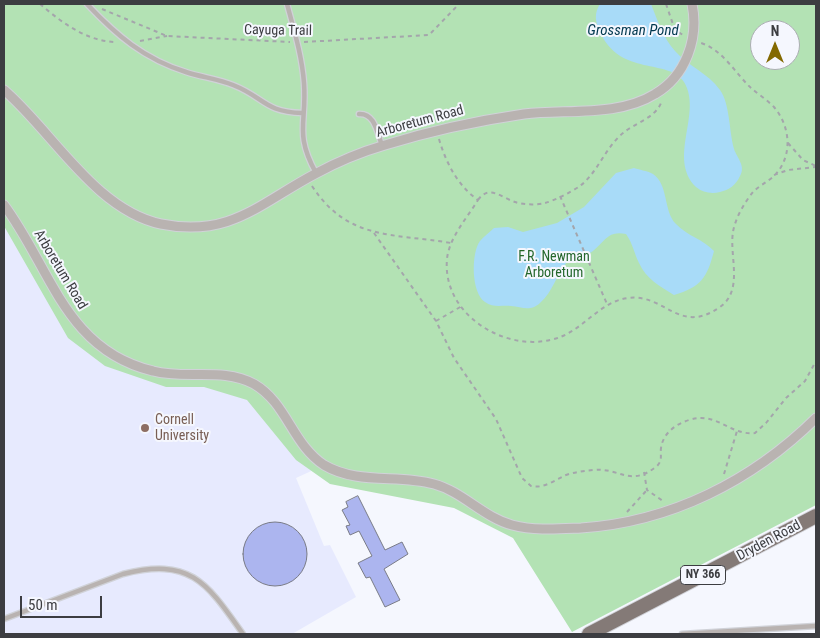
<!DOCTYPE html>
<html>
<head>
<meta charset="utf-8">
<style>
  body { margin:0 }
  #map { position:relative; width:820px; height:638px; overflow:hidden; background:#f5f7fe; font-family:"Roboto Condensed",sans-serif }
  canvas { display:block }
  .frame { position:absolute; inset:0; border:5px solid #3c3d41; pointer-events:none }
  .north { position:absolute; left:750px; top:20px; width:50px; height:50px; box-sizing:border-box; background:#f5f7fe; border:1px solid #abadb2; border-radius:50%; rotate:0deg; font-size:14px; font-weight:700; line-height:20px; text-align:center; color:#3c3d41 }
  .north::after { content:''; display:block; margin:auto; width:18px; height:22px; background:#836901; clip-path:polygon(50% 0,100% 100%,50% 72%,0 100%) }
  .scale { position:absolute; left:20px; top:596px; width:82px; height:22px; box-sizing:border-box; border:2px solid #3c3d41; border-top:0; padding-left:6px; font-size:15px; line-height:18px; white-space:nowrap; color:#3c3d41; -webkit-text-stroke:4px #f5f7fe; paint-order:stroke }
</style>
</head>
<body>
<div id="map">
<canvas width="820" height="638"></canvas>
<div class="frame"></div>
<div class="north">N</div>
<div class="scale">50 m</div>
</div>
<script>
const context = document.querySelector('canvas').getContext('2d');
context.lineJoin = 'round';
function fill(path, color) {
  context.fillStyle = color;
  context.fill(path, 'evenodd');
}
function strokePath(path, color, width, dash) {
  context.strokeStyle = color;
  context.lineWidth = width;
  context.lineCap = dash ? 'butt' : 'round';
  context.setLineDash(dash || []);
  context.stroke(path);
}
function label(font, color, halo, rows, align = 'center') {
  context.font = font + ' "Roboto Condensed",sans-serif';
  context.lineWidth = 4;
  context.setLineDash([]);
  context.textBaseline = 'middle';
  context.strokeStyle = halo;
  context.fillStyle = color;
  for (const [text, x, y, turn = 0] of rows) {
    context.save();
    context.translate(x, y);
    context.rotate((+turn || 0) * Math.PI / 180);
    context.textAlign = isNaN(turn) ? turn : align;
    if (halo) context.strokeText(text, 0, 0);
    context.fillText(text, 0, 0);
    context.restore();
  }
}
fill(new Path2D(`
  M4 214 252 387 320 467 296 478 324 546 330 545 356 597 292 634H4Z`), '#e7eafe');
fill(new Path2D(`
  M4 4H816V505L572 632 513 538 454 508 330 484 296 460 247 400 204 387H166L105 366 68 338 4 226ZM760 30H790V60H760Z`), '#b3e2b4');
fill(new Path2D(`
  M600 4H651C657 19 663 38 675 51 688 66 708 73 720 90 730 104 729 131 734 149 737 158 746 166 740 176 736 185 729 190 720 192 712 194 703 193 696 187 667 158 703 113 684 82 669 58 620 77 600 32 595 22 594 13 600 4Z
  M634 168C640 170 648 171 653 174 669 185 663 211 676 224 687 236 703 239 714 251 707 278 701 287 674 295 660 286 646 279 639 263 634 253 633 244 626 234 608 230 605 241 593 251 585 257 576 260 567 262 556 275 553 292 540 303 530 312 522 307 511 306 501 305 493 308 485 302 471 293 471 253 480 241 484 236 490 232 494 228L508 227 523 232 557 223 584 207 616 173Z`), '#a8dbf8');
const building = new Path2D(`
  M358 496 385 550 402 542 408 554 384 569 400 600 385 607 370 577 366 578 358 563 372 556 359 531 350 535 346 526 350 525 342 510 348 507 346 502Z
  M243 554a32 32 0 1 1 64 0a32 32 0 1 1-64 0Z`);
fill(building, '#acb5ef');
strokePath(building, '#797b86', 1);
const lane = new Path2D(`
  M87 4C116 35 144 59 186 72 201 77 218 79 233 85 264 97 264 112 302 113
  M287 4C294 30 302 56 304 83 307 123 294 133 316 173
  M359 114C375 113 377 133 382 145
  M4 619 123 574C191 557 207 583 243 634
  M682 634 816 626`);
const street = new Path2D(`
  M4 90C52 131 95 210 161 224 230 238 260 203 315 174 337 162 361 152 385 145 430 131 476 121 524 114 566 109 618 117 655 94 686 76 699 38 692 4
  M4 205C51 268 65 350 153 371 187 380 222 367 254 384 287 403 292 444 324 465 358 485 398 474 434 484 463 492 483 517 512 525 535 531 558 529 581 528 671 522 752 481 816 418`);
const primary = new Path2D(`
  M589 634 816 516`);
strokePath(lane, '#d0d2d8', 7);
strokePath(street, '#d0d2d8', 11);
strokePath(primary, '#d0d2d8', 16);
strokePath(new Path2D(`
  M40 4C61 22 86 41 115 42
  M666 4 675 30 683 35
  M102 9 167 36 290 42
  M140 41 167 36
  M304 42 429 35 459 4
  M439 139C446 163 458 186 478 200 467 218 449 238 447 259 442 313 502 351 550 340 582 334 597 302 628 298 665 293 679 336 720 307 744 290 729 256 733 232 735 219 744 203 753 192 759 186 767 182 774 176 793 157 791 127 774 107 767 100 758 94 751 88 735 73 723 50 701 43
  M788 143 803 160 816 166
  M774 175 788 170 816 167
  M312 186C348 241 393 233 451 243
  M560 196 607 304
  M478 200C489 184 502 198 515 202 524 205 537 205 545 203 556 200 571 192 580 186 598 172 605 148 623 133 635 123 655 118 661 103
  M374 233 436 321 454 358 496 419 522 478 531 486C544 489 555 480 566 475 575 472 584 471 593 470 619 467 630 488 657 466 663 460 660 455 661 448 663 433 676 424 689 420 717 411 730 436 755 433L766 423 786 398 805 381 816 361
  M436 321 462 306
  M644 472 647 490 663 501
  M724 474 737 431
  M627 512 647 490`), '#a4a5ab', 2, [4, 4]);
strokePath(lane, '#b9b3b1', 4.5);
strokePath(street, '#b9b3b1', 9);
strokePath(primary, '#847a77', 14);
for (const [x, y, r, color] of [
  [145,428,5,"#8d6e63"]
]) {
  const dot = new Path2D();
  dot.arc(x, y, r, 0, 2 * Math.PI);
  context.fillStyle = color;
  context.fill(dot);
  strokePath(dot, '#f5f7fe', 2);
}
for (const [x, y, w] of [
  [703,575,45]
]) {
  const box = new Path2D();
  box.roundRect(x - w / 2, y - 9.5, w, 19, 4);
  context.fillStyle = '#f5f7fe';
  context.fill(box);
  strokePath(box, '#3c3d41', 1);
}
label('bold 12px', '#3c3d41', null, [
  ["NY 366",703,575]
]);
label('14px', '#3c3d41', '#f5f7fe', [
  ["Cayuga Trail",278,31,1],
  ["Arboretum Road",420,122,-15],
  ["Arboretum Road",60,270,59],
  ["Dryden Road",769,541,-28]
]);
label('14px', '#24672c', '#f5f7fe', [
  ["F.R. Newman",554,257],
  ["Arboretum",554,273]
]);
label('14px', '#785e54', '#f5f7fe', [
  ["Cornell",155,420],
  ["University",155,436]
], 'left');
label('italic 15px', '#00384f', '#f5f7fe', [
  ["Grossman Pond",633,31]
]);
</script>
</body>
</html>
